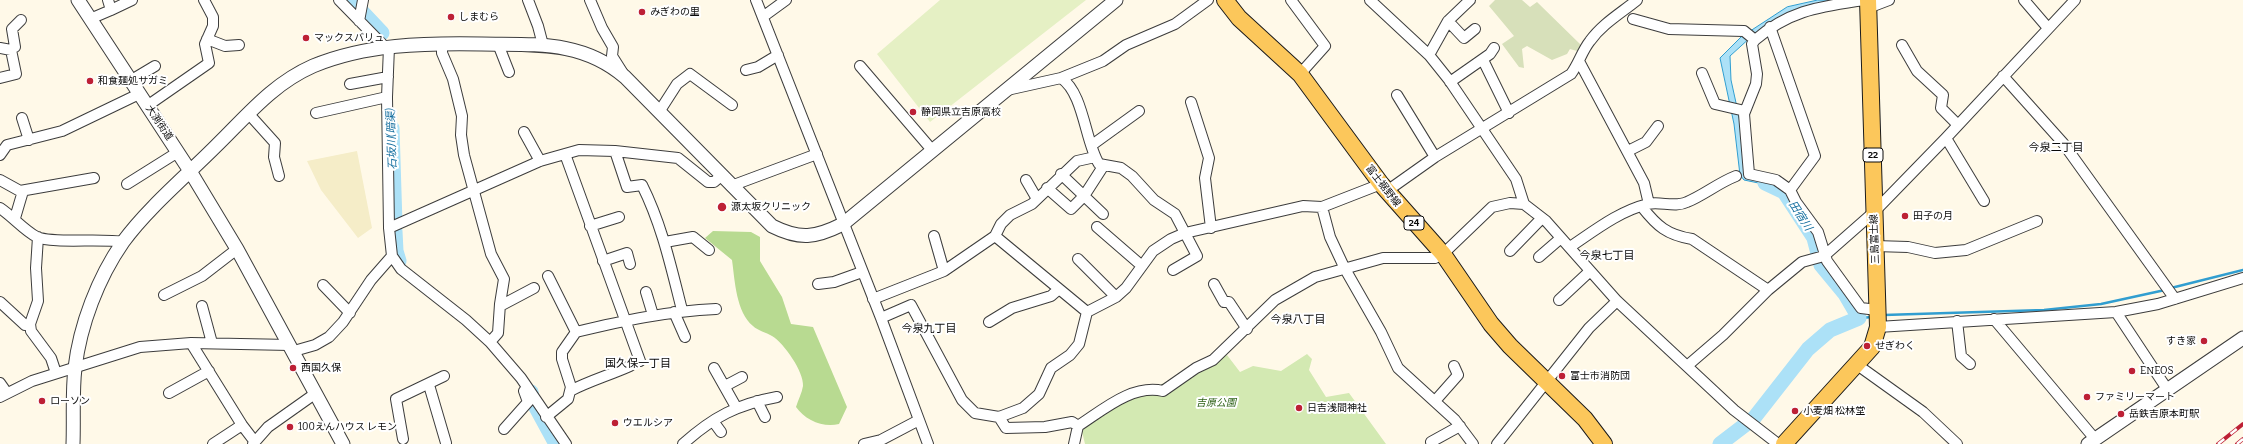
<!DOCTYPE html>
<html>
<head>
<meta charset="utf-8">
<style>
  body { margin:0 }
  canvas { display:block; background:#fff9e8 }
</style>
</head>
<body>
<canvas width="2243" height="444"></canvas>
<script>
const context = document.querySelector('canvas').getContext('2d');
context.lineJoin = 'round';
function fill(path, color) {
  context.fillStyle = color;
  context.fill(path, 'evenodd');
}
function strokePath(path, color, width, dash) {
  context.strokeStyle = color;
  context.lineWidth = width;
  context.lineCap = dash ? 'butt' : 'round';
  context.setLineDash(dash || []);
  context.stroke(path);
}
function label(font, color, halo, rows, align = 'center') {
  context.font = font + ' Bitter,"Noto Sans JP",serif';
  context.lineWidth = 4;
  context.setLineDash([]);
  context.textBaseline = 'middle';
  context.strokeStyle = halo;
  context.fillStyle = color;
  for (const [text, x, y, turn = 0] of rows) {
    context.save();
    context.translate(x, y);
    context.rotate((+turn || 0) * Math.PI / 180);
    context.textAlign = isNaN(turn) ? turn : align;
    if (halo) context.strokeText(text, 0, 0);
    context.fillText(text, 0, 0);
    context.restore();
  }
}
fill(new Path2D(`
  M357 151 372 228 358 238 321 190 307 161Z`), '#f5edc8');
fill(new Path2D(`
  M1307 354 1312 359 1309 370 1326 397 1349 393 1386 444H1085L1080 423 1128 399 1227 355 1240 372 1253 366 1281 371Z`), '#d3e9b2');
fill(new Path2D(`
  M713 231 751 232 760 237V261L782 297 791 324 813 327 847 407 839 424C823 428 805 420 796 407 798 400 802 393 803 386 804 372 784 343 772 336 766 332 758 331 753 326 736 312 735 281 732 260L705 238Z`), '#b8da91');
fill(new Path2D(`
  M1495 0H1522L1530 7 1537 2 1581 45 1577 51 1570 49 1567 54 1552 60 1527 46 1522 49 1524 68 1519 67 1502 44 1514 36 1489 6Z`), '#d7e0ba');
fill(new Path2D(`
  M940 0H1086L930 122 877 54Z`), '#e5f0c4');
const water = new Path2D(`
  M1818 0H1838L1752 36 1730 56 1731 80 1740 121 1744 172 1776 185 1784 190 1781 193 1768 185 1744 180 1740 175 1734 124 1720 58 1741 37 1787 7Z`);
fill(water, '#ace1f7');
strokePath(water, '#319ed0', 1);
strokePath(new Path2D(`
  M2171 288 2243 270
  M1884 315 2044 310 2101 304 2165 290
  M1859 318 1873 317`), '#319ed0', 2.5);
strokePath(new Path2D(`
  M351 0 382 33
  M392 128 395 224
  M395 231 396 251 399 261
  M531 392 533 402 556 444
  M1720 444 1754 418 1808 349 1830 330 1859 318 1845 294 1821 265 1814 238 1784 192 1765 183`), '#ace1f7', 15);
const minor = new Path2D(`
  M339 0 385 47
  M528 0 538 26 543 45
  M590 0 602 28 613 47 612 56 624 75
  M756 0 881 318 928 444
  M1291 0 1325 46 1300 74
  M1370 0 1429 55 1449 80 1516 179 1524 204
  M1864 0C1819 7 1790 10 1755 40L1752 44 1757 74 1756 84 1744 114 1749 174 1776 180 1790 190 1796 202 1818 232 1827 261 1861 308 1877 310
  M2024 0 2048 28
  M1868 8 1889 0
  M111 10 132 0
  M764 16 786 0
  M90 19 111 10 108 0
  M1633 19 1669 29 1744 31 1755 40
  M359 21 363 0
  M1448 21 1464 38 1475 29
  M1770 27 1815 156 1790 190
  M207 39 225 46 239 45
  M442 43V53L453 79 462 116 461 135 464 155 491 254 504 279 500 304 498 333 490 342
  M498 44 509 72
  M1902 45 1917 71 1943 95 1941 108 1958 125
  M15 47 12 29 21 20
  M389 47 387 97 389 228 392 256 401 269 466 320 490 342 521 378 566 444
  M0 48 11 50 16 74 0 78
  M1429 55 1448 21 1470 0
  M1483 60 1509 113
  M1580 63 1644 183 1649 204
  M860 66 932 150
  M746 70 758 67 778 55
  M1702 73 1715 104 1745 111
  M2003 76 2063 143 2175 299
  M1061 78C1084 93 1085 142 1099 164L1121 168 1132 176 1154 200 1175 214 1197 256 1173 270
  M130 81 155 66
  M1450 82 1490 54 1494 48
  M350 84 388 77
  M1007 90 1061 78 1103 61 1126 45 1175 24 1208 0
  M1397 95 1435 157
  M1191 102 1209 158 1205 178 1211 228
  M147 106 209 63 205 44 213 26V17L204 0
  M659 112 677 84 690 74 732 105
  M248 113 275 143 274 157 279 176
  M316 113 387 97
  M22 118 29 140
  M524 132 540 161
  M1946 138 1984 201
  M1092 145 1139 111
  M615 151 627 187 642 185C662 225 671 267 682 310
  M1628 151 1646 142 1658 126
  M565 154 640 361
  M0 155 7 145 62 131 139 94
  M1061 174 1103 214
  M0 180 20 191 94 178
  M1026 180 1037 199
  M127 184 178 152
  M731 186 817 154
  M1047 188 1071 209 1084 196 1104 165
  M1387 191 1435 157 1571 74C1579 63 1582 51 1590 41 1602 24 1621 13 1637 0
  M1322 207 1330 237 1345 269 1381 332 1398 368 1455 420 1473 444
  M1642 207C1657 226 1667 235 1692 239L1768 290
  M0 208C12 216 25 231 37 237 53 244 101 238 124 242
  M15 218 23 191
  M590 226 619 217
  M1097 227 1142 266
  M389 228 540 161 579 150 615 151 678 158 708 182H714L721 176
  M934 236 944 271
  M995 236 1087 312
  M38 237 36 268 38 301 30 324 31 331 51 358 56 373
  M665 242 693 237 709 250
  M1875 246 1908 247 1935 253 1966 250 2037 221
  M1570 247C1594 231 1619 211 1648 204 1660 201 1675 208 1687 202 1704 195 1718 183 1736 176
  M1510 251 1542 218
  M1539 257 1561 238
  M1078 259 1116 297
  M603 261 627 253 630 264
  M548 276 576 332
  M818 284 834 282 862 272
  M1214 284 1224 302H1229L1247 329
  M323 285 350 313
  M646 292 653 315
  M164 295 202 276 237 249
  M873 299 944 271 995 236 1001 224 1010 215 1032 204 1077 161 1095 157
  M1559 300 1589 272
  M0 302 25 325 30 324
  M202 306 212 343
  M500 306 534 288
  M674 312 685 337
  M2116 312 2167 389
  M881 318 911 305 962 400 975 413 999 417 1023 408 1039 394 1051 368 1070 355 1079 344 1087 312 1116 297 1126 288 1153 251 1171 239 1185 233 1303 206 1322 207 1381 184
  M1994 319 2095 439
  M1957 321 1961 356 1970 364
  M989 322 1012 308 1051 296 1059 289
  M1878 327 2116 312 2158 304 2243 278
  M191 343 242 425 255 442
  M294 351 315 345 329 337 343 322 371 280 392 256
  M1856 364 1923 412 1957 444
  M1687 366 1723 335 1768 290 1802 262 1824 256 1874 212 1946 138 2075 0
  M714 368 736 407
  M0 383 7 393
  M429 385 446 443
  M725 386 742 377
  M570 391C589 381 610 375 630 366
  M169 393 209 371
  M0 397 32 381 140 347 191 343 290 345
  M757 401 765 417
  M1435 401 1458 375 1454 366
  M546 417 568 399 571 387 562 359V352L576 332C622 321 668 311 716 309
  M999 417 1006 428 1045 427 1072 422 1078 426C1103 410 1132 384 1163 391L1196 368 1213 360 1275 300 1315 277 1383 258H1435L1443 254 1492 207 1510 203 1524 204 1546 221 1617 301 1734 410 1778 444
  M713 421 721 432
  M504 429 528 402 524 391
  M403 439 396 399 444 376
  M1431 442 1460 426
  M213 444 242 425
  M253 444 268 427 316 393
  M683 444C713 417 738 404 777 397
  M864 444 881 440 919 420
  M1074 444 1078 426
  M1497 444 1589 328 1617 301`);
const tertiary = new Path2D(`
  M78 0 190 171 237 249 343 444
  M73 444C74 419 72 393 75 368 80 325 98 278 123 242 147 209 186 176 215 147 246 117 272 84 313 66 366 44 424 43 482 44 535 45 582 40 625 77L772 226C800 240 815 238 843 224L1116 0
  M2088 444 2243 338`);
const primary = new Path2D(`
  M1225 0 1239 18 1300 74 1381 184 1443 254 1491 324 1510 346 1585 419 1604 444
  M1784 444 1872 347 1878 327 1868 0`);
strokePath(minor, '#3d3d3d', 12);
strokePath(tertiary, '#3d3d3d', 15);
strokePath(primary, '#1b1b1b', 18);
strokePath(minor, '#fff', 10);
strokePath(tertiary, '#fff', 13);
strokePath(primary, '#fcc75b', 16);
const rail = new Path2D(`
  M2218 444 2243 424
  M2237 444 2243 439`);
strokePath(rail, '#bd2035', 4);
strokePath(rail, '#fff', 2.5, [8]);
for (const [x, y, r, color] of [
  [642,12,4,"#bd2035"],
  [451,17,4,"#bd2035"],
  [306,38,4,"#bd2035"],
  [90,81,4,"#bd2035"],
  [913,112,4,"#bd2035"],
  [722,207,5,"#bd2035"],
  [1905,216,4,"#bd2035"],
  [2204,341,4,"#bd2035"],
  [1867,346,4,"#bd2035"],
  [293,368,4,"#bd2035"],
  [2132,371,4,"#bd2035"],
  [1562,376,4,"#bd2035"],
  [2087,397,4,"#bd2035"],
  [42,401,4,"#bd2035"],
  [1299,408,4,"#bd2035"],
  [1795,411,4,"#bd2035"],
  [2121,414,4,"#bd2035"],
  [615,423,4,"#bd2035"],
  [290,427,4,"#bd2035"]
]) {
  const dot = new Path2D();
  dot.arc(x, y, r, 0, 2 * Math.PI);
  context.fillStyle = color;
  context.fill(dot);
  strokePath(dot, '#fff', 1.5);
}
for (const [x, y, w] of [
  [1873,155,20],
  [1414,223,20]
]) {
  const box = new Path2D();
  box.roundRect(x - w / 2, y - 7, w, 14, 3);
  context.fillStyle = '#fff';
  context.fill(box);
  strokePath(box, '#0a0a0a', 1);
}
label('bold 9px', '#0a0a0a', null, [
  ["22",1873,155],
  ["24",1414,223]
]);
label('10px', '#0a0a0a', '#fff', [
  ["みぎわの里",650,12],
  ["しまむら",459,17],
  ["マックスバリュ",314,38],
  ["和食麺処サガミ",98,81],
  ["静岡県立吉原高校",921,112],
  ["源太坂クリニック",731,207],
  ["田子の月",1913,216],
  ["すき家",2196,341,"right"],
  ["せぎわく",1875,346],
  ["西国久保",301,368],
  ["ENEOS",2140,371],
  ["富士市消防団",1570,376],
  ["ファミリーマート",2095,397],
  ["ローソン",50,401],
  ["日吉浅間神社",1307,408],
  ["小麦畑 松林堂",1803,411],
  ["岳鉄吉原本町駅",2129,414],
  ["ウエルシア",623,423],
  ["100えんハウス レモン",298,427]
], 'left');
label('10px', '#0a0a0a', '#fff', [
  ["大渕街道",159,123,56],
  ["富士裾野線",1383,186,52],
  ["三島富士線",1875,239,-92]
]);
label('italic 10px', '#30631a', '#fff', [
  ["吉原公園",1216,403]
]);
label('italic 11px', '#126d9e', '#fff', [
  ["石坂川(暗渠)",392,139,-92],
  ["田宿川",1800,216,57]
]);
label('11px', '#0a0a0a', '#fff', [
  ["今泉二丁目",2056,148],
  ["今泉七丁目",1607,256],
  ["今泉八丁目",1298,320],
  ["今泉九丁目",929,329],
  ["国久保一丁目",638,364]
]);
</script>
</body>
</html>
